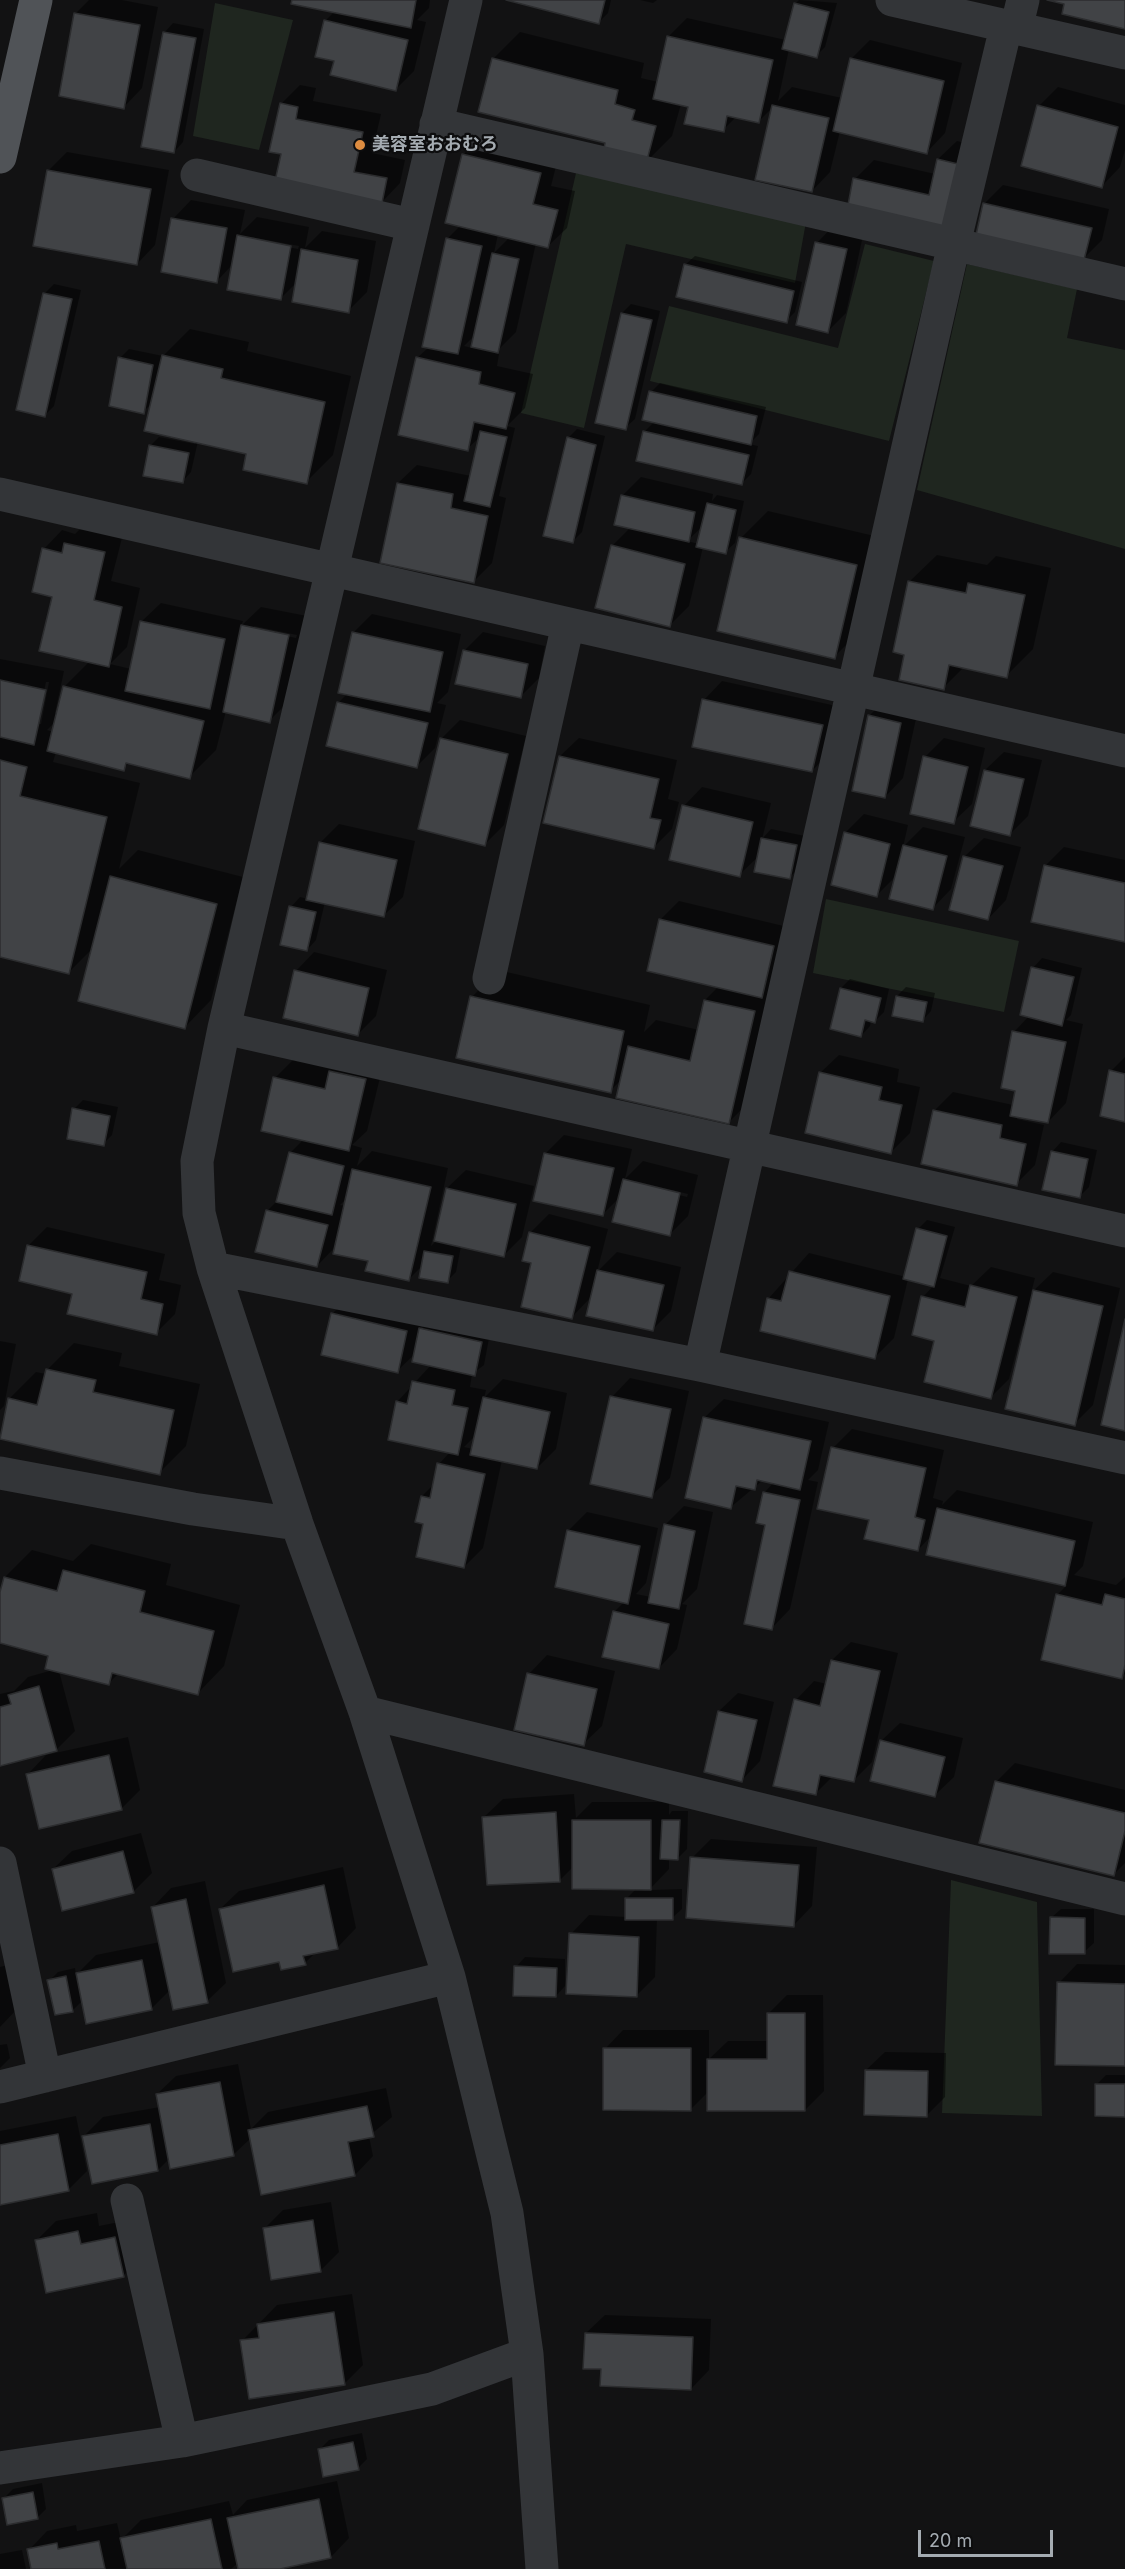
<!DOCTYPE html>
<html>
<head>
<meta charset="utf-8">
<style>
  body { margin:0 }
  #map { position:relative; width:1125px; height:2569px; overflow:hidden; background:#121213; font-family:Inter,sans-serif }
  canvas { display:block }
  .scale { position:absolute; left:918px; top:2530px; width:135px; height:27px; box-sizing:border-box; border:3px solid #a5acb2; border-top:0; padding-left:8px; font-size:18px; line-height:21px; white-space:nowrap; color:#a5acb2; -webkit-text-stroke:4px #0d0d0e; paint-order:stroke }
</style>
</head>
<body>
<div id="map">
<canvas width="1125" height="2569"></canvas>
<div class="scale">20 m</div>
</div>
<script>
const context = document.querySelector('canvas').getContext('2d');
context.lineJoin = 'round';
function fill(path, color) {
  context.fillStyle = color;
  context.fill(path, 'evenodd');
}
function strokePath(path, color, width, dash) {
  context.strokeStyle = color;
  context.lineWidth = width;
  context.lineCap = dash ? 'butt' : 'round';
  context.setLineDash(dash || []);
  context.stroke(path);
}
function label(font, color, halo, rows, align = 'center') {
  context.font = font + ' Inter,"Noto Sans JP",sans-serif';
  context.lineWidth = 4.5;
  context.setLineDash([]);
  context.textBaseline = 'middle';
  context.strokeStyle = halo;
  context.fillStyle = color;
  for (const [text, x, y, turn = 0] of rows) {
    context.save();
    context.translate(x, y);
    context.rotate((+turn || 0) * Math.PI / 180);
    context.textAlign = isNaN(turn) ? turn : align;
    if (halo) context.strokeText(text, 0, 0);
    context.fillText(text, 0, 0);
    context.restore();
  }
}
fill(new Path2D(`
  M215 3 293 20 259 150 193 136Z
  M576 173 806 222 795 283 626 244 584 428 521 413Z
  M865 244 934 261 889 441 650 381 669 306 838 348Z
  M967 264 1077 289 1067 338 1125 350V549L917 490Z
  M826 899 1019 941 1004 1012 813 973Z
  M951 1880 1037 1902 1042 2116 942 2113Z`), '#1f261f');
fill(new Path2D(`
  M89 0H122L158 7 142 88 124 107 76 13Z
  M293 0H430L429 8 417 20 426 22 414 71 396 89 335 60 325 21 335 11Z
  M512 0H611L608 13 599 22Z
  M640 0H657L653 3Z
  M799 0 837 3 825 47 816 56 789 49 778 101 792 87 842 98 851 59 870 40 962 63 945 133 927 152 840 131 830 172 812 191 773 107 759 121 737 116 723 130 690 106 681 104 672 136 645 163 607 142 493 59 520 32 644 63 641 78 658 82 668 37 687 18 786 40 795 4Z
  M173 23 204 29 183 142 174 152 164 33Z
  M300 85 316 88 313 101 381 114 372 153 405 160 400 183 382 202 283 153 281 104Z
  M1058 87 1125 105V150L1120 167 1102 186 1039 106Z
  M482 136 559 154 551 186 575 191 567 228 548 246 536 243 516 332 495 353 499 354 497 366 533 374 525 408 507 426 515 428 499 496 506 498 492 563 473 582 398 483 417 465 471 476 481 436 467 449 417 358 429 347 447 239 461 225 463 155ZM498 234 510 237 494 253ZM475 335 472 348 464 346Z
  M957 141 975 145 962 207 855 179 874 160 935 174 938 159Z
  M67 152 169 170 155 245 137 264 49 170Z
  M1003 185 1109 209 1102 240 1084 258 984 204Z
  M191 200 245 210 240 234 257 217 309 227 305 248 322 231 376 241 367 292 348 311 297 282 280 299 233 264 217 281 173 219ZM251 237 299 246 298 249 251 240Z
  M835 224 864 231 846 313 827 332 817 243Z
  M695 256 802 282 795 312 786 321 685 265Z
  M54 284 81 290 54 406 45 415 18 409 45 293Z
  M631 304 660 311 635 419 625 428 622 313Z
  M190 329 249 342 247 351 351 376 333 455 306 482 248 453 198 441 191 472 182 482 150 446 159 437 195 444 196 441 152 403 143 412 120 358 129 349 163 356Z
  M660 383 766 407 759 434 749 444 758 446 751 474 742 483 638 460 645 431 655 421 651 392Z
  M577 429 605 436 582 532 573 541 568 438Z
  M641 477 713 494 712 501 717 495 744 501 735 543 725 552 703 547 689 606 670 625 612 546 631 527 622 496ZM703 526 699 544 687 541Z
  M768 511 883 538 861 630 834 657 741 538Z
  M84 525 123 534 111 581 140 588 127 647 110 664 131 669 142 621 161 603 243 621 241 626 261 607 307 616 288 702 269 721 226 711 216 750 189 777 130 762 123 769 56 752 53 762 140 783 119 869 138 850 243 877 211 1000 185 1027 93 948 69 972 0 955V659L64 671 55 713 58 714 65 686 90 661 53 596 44 549 62 530 75 534ZM254 626 297 635 296 638 254 629ZM46 682H49L41 724H37ZM56 721 53 732 47 730Z
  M937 555 987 565 996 556 1051 568 1033 649 1006 676 964 667 943 688 906 654 910 581Z
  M372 614 461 634 448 692 437 703 446 705 435 748 417 766 338 703 348 693 353 633Z
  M483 632 545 646 539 678 520 697 464 651Z
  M722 681 841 707 830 752 812 771 704 700Z
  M888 697 919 705 903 778 885 797 869 716Z
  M460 720 526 736 504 825 485 844 442 738Z
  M579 738 677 760 668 799 679 802 672 829 654 847 560 756Z
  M944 738 985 748 972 804 953 822 925 757Z
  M1004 752 1042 760 1028 816 1010 834 985 770Z
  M702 787 771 803 762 839 771 829 805 836 799 868 790 877 759 856 739 875 684 806Z
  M864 814 908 825 903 847 923 827 965 837 951 889 933 908 897 875 877 895 845 833Z
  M339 824 415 841 403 897 384 915 325 902 316 940 307 950 291 907 300 897 308 899 320 843Z
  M984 838 1021 847 1006 900 988 919 951 909 965 856Z
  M1064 847 1125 860V940L1045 866Z
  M679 901 792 928 756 1095 729 1122 622 1079 610 1091 472 997 498 970 650 1005 644 1032 656 1020 699 1030 705 1000 719 986 660 920Z
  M314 952 387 970 376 1016 357 1035 296 971Z
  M1042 958 1082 968 1071 1015 1066 1020 1083 1024 1066 1103 1048 1122 1018 1116 1017 1119 1044 1125 1035 1165 1016 1184 935 1110 953 1092 1013 1105 1016 1090 1014 1032 1029 1016 1033 968Z
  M850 979 889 989 884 1012 875 1021 871 1020 870 1026 861 1036 841 988Z
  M906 987 935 993 931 1011 922 1021 897 996Z
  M839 1055 899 1069 897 1082 920 1087 910 1133 891 1152 820 1073Z
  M1125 1057V1120L1111 1071Z
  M294 1059 384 1061 367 1131 352 1145 362 1148 357 1166 372 1151 448 1168 431 1246 437 1240 447 1188 466 1170 534 1186 522 1237 504 1255 461 1246 456 1272 447 1281 422 1266 408 1280 336 1246 317 1266 267 1211 278 1200 290 1153 304 1139 275 1078ZM347 1198 345 1206 340 1205Z
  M83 1100 118 1107 112 1135 103 1144 74 1109Z
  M564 1135 632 1149 625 1179 643 1161 698 1175 688 1216 670 1234 620 1197 602 1215 545 1154ZM635 1181 688 1194 687 1197 635 1184Z
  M1061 1142 1097 1150 1089 1187 1079 1197 1052 1152Z
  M549 1214 608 1229 597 1272 617 1252 681 1267 671 1311 652 1330 592 1296 572 1317 533 1262 530 1233Z
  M927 1220 955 1227 940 1278 971 1286 991 1267 1035 1278 1031 1293 1053 1272 1120 1288 1093 1405 1074 1424 1026 1327 1023 1326 1009 1379 990 1398 936 1340 923 1297 934 1285 908 1279 894 1338 875 1357 761 1330 769 1298 809 1253 906 1277 918 1229Z
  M47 1227 165 1254 159 1280 181 1285 175 1314 156 1333 74 1293 28 1246Z
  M351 1295 425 1312 421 1329 430 1320 490 1333 484 1365 472 1374 470 1387 486 1390 484 1398 503 1379 567 1393 556 1449 537 1468 502 1460 483 1548 464 1567 425 1523 422 1496 434 1484 439 1464 450 1452 397 1402 431 1365 416 1353 397 1371 332 1314ZM476 1435 473 1449 464 1447Z
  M0 1341 16 1344 4 1406 0 1410Z
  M74 1343 122 1353 119 1366 200 1384 186 1446 159 1473 9 1399 36 1372 46 1374 47 1370Z
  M630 1378 689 1391 670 1478 651 1496 612 1397Z
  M724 1399 829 1422 818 1470 808 1480 818 1482 790 1609 772 1628 764 1493 774 1482 763 1480 731 1507 705 1417Z
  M852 1429 944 1450 933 1498 943 1501 942 1505 957 1490 1093 1522 1083 1566 1074 1575 1116 1585 1125 1577V1674L1121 1677 1058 1594 1067 1585 928 1554 932 1535 918 1550 870 1519 833 1448Z
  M684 1506 713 1512 697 1589 682 1604 687 1605 677 1649 659 1668 614 1612 624 1602 569 1530 587 1512 658 1528 646 1583 636 1594 651 1597 665 1525Z
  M91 1544 171 1564 166 1585 240 1605 224 1666 198 1693 119 1673 109 1683 59 1671 75 1731 56 1750 0 1764V1694L14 1691 28 1677 53 1670 50 1655 0 1642V1598L5 1577 32 1550 73 1561Z
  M851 1642 898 1653 872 1762 853 1781 833 1776 815 1794 796 1700 814 1681 827 1684 832 1660Z
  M547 1655 615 1671 602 1726 583 1744 529 1674Z
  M738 1693 774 1702 760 1761 742 1780 719 1711Z
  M900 1723 963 1738 954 1777 935 1795 881 1741Z
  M128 1737 140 1790 121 1809 28 1774 46 1755Z
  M1015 1763 1125 1790V1863L1113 1875 996 1782Z
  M574 1794 576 1818 592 1802H669V1815L672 1811H688L687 1849 678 1858H669V1869L649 1890 682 1889V1909L672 1918H657L655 1977 636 1996 571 1934 589 1915 626 1917V1899L637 1888 574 1866 560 1880 484 1817 503 1799Z
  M141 1833 152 1873 133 1892 53 1869 72 1851Z
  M711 1839 817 1847 812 1906 794 1925 692 1858Z
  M343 1867 356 1928 338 1947 316 1952 305 1963 220 1909 239 1891Z
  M205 1881 226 1983 207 2001 170 1990 152 2008 83 2000 73 2010 49 1981 58 1972 75 1968 76 1975 96 1955 160 1942 153 1907 171 1888Z
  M1061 1909H1094V1943L1084 1952 1051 1918Z
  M525 1957 565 1959V1986L556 1996 516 1967Z
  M1077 1964 1125 1965V2065L1059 1983Z
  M8 1965 18 2008 0 2027V1967Z
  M787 1995H823L824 2091 805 2110 709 2091 691 2109 605 2049 623 2030H709V2059L728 2041H768V2014Z
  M7 2044 10 2058 0 2068V2045Z
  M885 2052 946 2053 945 2097 927 2115 866 2070Z
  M238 2064 251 2129 268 2112 386 2088 392 2117 369 2136 373 2156 355 2175 251 2138 233 2155 170 2158 158 2170 84 2136 103 2117 160 2107 157 2094 176 2076Z
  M1106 2075H1125V2115L1097 2084Z
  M76 2116 87 2171 68 2190 0 2204V2131Z
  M331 2202 339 2252 321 2270 264 2229 283 2210Z
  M97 2213 99 2226 134 2219 142 2257 123 2276 37 2240 56 2221Z
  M352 2294 363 2365 344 2384 242 2341 277 2305Z
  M605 2315 711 2319 709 2370 691 2389 603 2368 586 2333Z
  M362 2433 367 2459 358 2468 320 2449 329 2440Z
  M337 2481 349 2538 331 2557 273 2569H239L238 2563 231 2569H32L29 2550 47 2531 76 2525 77 2531 117 2523 121 2540 141 2520 229 2501 233 2515 247 2500Z
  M42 2483 46 2509 37 2518 4 2498 13 2489Z
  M22 2550 26 2569H0V2554Z`), '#0007');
const building = new Path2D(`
  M292 0H416L411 28 291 4Z
  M506 0H605L599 24Z
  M1047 0H1125V29L1062 14 1064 4Z
  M794 3 829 12 817 58 782 49Z
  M74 13 140 25 124 109 59 96Z
  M324 20 408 40 396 91 330 75 334 61 315 57Z
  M163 32 196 38 174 153 141 147Z
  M667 36 773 60 759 123 727 116 724 132 684 124 688 107 653 99Z
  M492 58 618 90 615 104 635 110 632 120 656 126 646 164 603 154 605 143 478 112Z
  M850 58 944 81 927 154 833 131Z
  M280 103 298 107 296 119 363 132 354 172 387 178 382 203 275 181 281 154 269 152Z
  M772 105 829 118 812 192 755 180Z
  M1037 105 1118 127 1102 188 1021 166Z
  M462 154 541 173 533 204 558 210 548 248 445 223Z
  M937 159 958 164 944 227 848 205 853 178 929 195Z
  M47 170 151 189 137 265 33 246Z
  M983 203 1092 228 1084 260 976 235Z
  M171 218 227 228 217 283 161 272Z
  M237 235 291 246 281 300 227 290Z
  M446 238 482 246 458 354 422 347Z
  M815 242 847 249 828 333 796 325Z
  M301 249 358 260 349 313 292 302Z
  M492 253 519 259 498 353 471 347Z
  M684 264 794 291 787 323 676 297Z
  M43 293 72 299 45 417 16 410Z
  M621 313 652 320 626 430 595 423Z
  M162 355 223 369 221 378 325 402 307 484 243 470 246 454 144 431Z
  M118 357 153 365 144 414 109 406Z
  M416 357 481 372 479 384 515 393 506 429 474 422 468 451 398 435Z
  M649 391 757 416 751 445 642 420Z
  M480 431 507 437 490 507 464 501Z
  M643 431 749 455 742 485 636 461Z
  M567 437 596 445 573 543 543 536Z
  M149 445 189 453 183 483 143 476Z
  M397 483 453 494 451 508 488 516 474 583 380 563Z
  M621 495 695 512 689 542 614 525Z
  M707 503 736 510 726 554 696 547Z
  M739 537 857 565 835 659 717 631Z
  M64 543 105 552 94 600 122 607 109 667 39 651 52 597 32 592 42 548 62 553Z
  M611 545 685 564 670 627 595 608Z
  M908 581 966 593 968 583 1025 595 1007 678 949 665 944 690 899 680 904 655 893 652Z
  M140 621 225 639 210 709 125 691Z
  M241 625 289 635 270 723 223 712Z
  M352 632 443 652 430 712 338 693Z
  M463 650 528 664 521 698 455 684Z
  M0 680 46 690 34 745 0 737Z
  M63 686 204 721 190 779 126 763 124 771 47 751Z
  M702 699 823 725 812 772 692 747Z
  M337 702 428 723 417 768 326 746Z
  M868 715 901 723 885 798 852 791Z
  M440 738 508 754 485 846 418 829Z
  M559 756 659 779 650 818 661 820 654 849 543 823Z
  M923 756 968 767 954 824 910 814Z
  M0 760 27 767 20 796 107 817 69 974 0 957Z
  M984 770 1024 779 1010 836 970 826Z
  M682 805 753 822 740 877 669 860Z
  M844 832 890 844 877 897 831 885Z
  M761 838 797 845 790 879 754 872Z
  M319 842 397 860 384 917 306 900Z
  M903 845 947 856 933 910 889 899Z
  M963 856 1003 866 988 920 949 910Z
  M1044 865 1125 883V942L1031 922Z
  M110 876 217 904 185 1029 78 1001Z
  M289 906 316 912 307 951 280 945Z
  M659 919 774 946 762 998 647 971Z
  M1031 967 1074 977 1062 1026 1020 1015Z
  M294 970 369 988 358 1036 283 1018Z
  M840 988 881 998 875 1023 865 1020 861 1037 830 1029Z
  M470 996 624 1031 611 1093 456 1058Z
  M896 996 927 1002 923 1022 892 1016Z
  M704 1000 755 1011 729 1124 616 1098 628 1046 690 1061Z
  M1012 1031 1066 1042 1048 1123 1010 1116 1015 1091 1001 1088Z
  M1109 1070 1125 1074V1122L1100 1116Z
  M329 1071 366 1079 349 1151 261 1131 273 1077 325 1089Z
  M819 1072 882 1087 879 1100 902 1105 891 1154 805 1133Z
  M72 1108 110 1116 104 1146 67 1139Z
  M933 1110 1002 1125 1000 1138 1026 1144 1017 1186 921 1164Z
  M1051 1151 1088 1159 1080 1198 1042 1190Z
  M289 1152 344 1166 332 1215 276 1202Z
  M544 1153 614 1168 603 1216 533 1201Z
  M352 1169 431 1187 409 1281 365 1271 368 1261 333 1254Z
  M623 1179 680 1193 670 1236 612 1222Z
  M446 1188 516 1204 504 1257 434 1241Z
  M266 1210 328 1225 317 1267 255 1252Z
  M916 1228 947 1236 934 1287 903 1279Z
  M529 1232 590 1247 572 1319 521 1307 531 1263 522 1261Z
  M27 1245 147 1272 141 1299 163 1304 157 1335 67 1314 72 1294 19 1281Z
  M424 1251 453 1256 448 1283 419 1278Z
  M597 1270 664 1285 653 1331 586 1316Z
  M789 1271 890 1296 875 1359 760 1331 767 1298 781 1301Z
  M970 1285 1017 1297 991 1399 924 1382 934 1341 912 1335 921 1296 965 1307Z
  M1033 1290 1103 1306 1075 1426 1005 1409Z
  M331 1313 407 1331 398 1373 321 1355Z
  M1125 1319V1431L1101 1425Z
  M419 1328 482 1342 475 1376 412 1362Z
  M46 1369 96 1380 93 1392 174 1410 160 1475 0 1439 8 1398 37 1405Z
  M412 1381 455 1390 452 1405 468 1408 458 1455 388 1440 396 1401 407 1404Z
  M610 1396 671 1409 652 1498 590 1484Z
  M483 1397 550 1412 537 1469 470 1455Z
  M703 1417 811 1441 800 1490 757 1480 755 1490 736 1486 731 1509 685 1498Z
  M831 1447 926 1468 915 1517 925 1520 918 1551 864 1539 869 1520 817 1509Z
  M437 1463 485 1474 464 1568 416 1557 423 1524 415 1522 421 1496 430 1498Z
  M763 1492 800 1500 772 1630 744 1624 765 1525 756 1523Z
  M937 1508 1075 1541 1065 1586 926 1555Z
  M664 1524 695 1531 679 1609 648 1603Z
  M567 1530 640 1546 628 1604 555 1587Z
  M63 1570 145 1591 140 1612 214 1631 198 1695 112 1673 109 1685 45 1669 48 1656 0 1643V1592L4 1577 57 1591Z
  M1056 1594 1102 1605 1105 1594 1125 1599V1665L1122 1679 1041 1660Z
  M613 1611 669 1624 659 1669 602 1657Z
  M831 1660 880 1671 854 1782 820 1775 816 1795 773 1786 794 1699 820 1706Z
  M527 1673 597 1689 584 1746 514 1730Z
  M39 1686 57 1751 0 1766V1707L11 1704 8 1695Z
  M718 1711 757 1720 742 1782 704 1772Z
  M880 1740 945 1757 935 1797 870 1781Z
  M109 1755 122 1810 39 1829 26 1774Z
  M995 1781 1125 1813V1831L1114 1876 979 1843Z
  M556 1812 560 1882 487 1885 482 1817Z
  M572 1820H651V1890L572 1889Z
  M662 1820H680L678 1860 660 1859Z
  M123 1851 134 1893 62 1911 52 1869Z
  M690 1857 799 1865 794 1927 686 1918Z
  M324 1885 338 1949 303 1956 306 1965 281 1970 279 1962 233 1972 219 1909Z
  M625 1898H673V1920H625Z
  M186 1899 208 2003 173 2010 151 1907Z
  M1050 1917 1085 1918V1954H1049Z
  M569 1933 639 1937 637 1997 566 1994Z
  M142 1960 152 2010 86 2024 76 1973Z
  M514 1966 557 1968 556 1997 513 1996Z
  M66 1976 73 2012 55 2015 47 1980Z
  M1057 1982 1125 1984V2066L1055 2065Z
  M767 2013H805V2111H707V2059H767Z
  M603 2048H691V2111L603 2110Z
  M865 2070 928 2071 927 2117 864 2115Z
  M220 2082 234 2156 170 2169 156 2094Z
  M1095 2084H1125V2117L1095 2116Z
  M367 2106 374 2137 348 2142 355 2176 261 2195 248 2130Z
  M150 2124 158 2171 92 2184 82 2136Z
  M58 2134 69 2191 0 2205V2145Z
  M313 2220 321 2272 271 2280 263 2228Z
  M78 2231 81 2244 115 2237 124 2277 46 2293 35 2240Z
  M334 2312 345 2385 249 2399 240 2340 259 2338 257 2324Z
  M585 2333 693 2337 691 2390 600 2386 601 2369H583Z
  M353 2442 359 2470 323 2477 318 2449Z
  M33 2492 38 2519 7 2525 2 2498Z
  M319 2499 331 2558 280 2569H238L227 2518Z
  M211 2519 222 2569H127L120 2538Z
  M99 2541 105 2569H31L27 2549 57 2543 58 2549Z`);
fill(building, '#414346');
strokePath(building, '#2c2d2f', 1.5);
strokePath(new Path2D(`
  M466 0 224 1028 197 1161 199 1213 213 1268 297 1524 365 1712 449 1977 507 2213 527 2354 542 2569
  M892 0 1125 53
  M1016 29 1023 0
  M436 124 1125 284
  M197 175 412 225
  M0 494 1125 751
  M489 978 568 624
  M224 1028 1125 1231
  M213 1268 700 1365 1125 1458
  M700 1365 954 244 1006 27
  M0 1473 193 1509 297 1524
  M365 1712 1125 1899
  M0 1863 45 2076
  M0 2087 449 1977
  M127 2200 182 2441
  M0 2468 182 2441 432 2389 527 2354`), '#333538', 33);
strokePath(new Path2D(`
  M0 157 36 0`), '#505357', 33);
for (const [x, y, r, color] of [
  [360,145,6,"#dd8c40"]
]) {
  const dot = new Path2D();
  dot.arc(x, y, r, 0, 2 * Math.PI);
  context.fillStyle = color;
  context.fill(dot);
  strokePath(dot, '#0d0d0e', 2);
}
label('bold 18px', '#a5acb2', '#0d0d0e', [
  ["美容室おおむろ",372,145]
], 'left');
</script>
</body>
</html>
